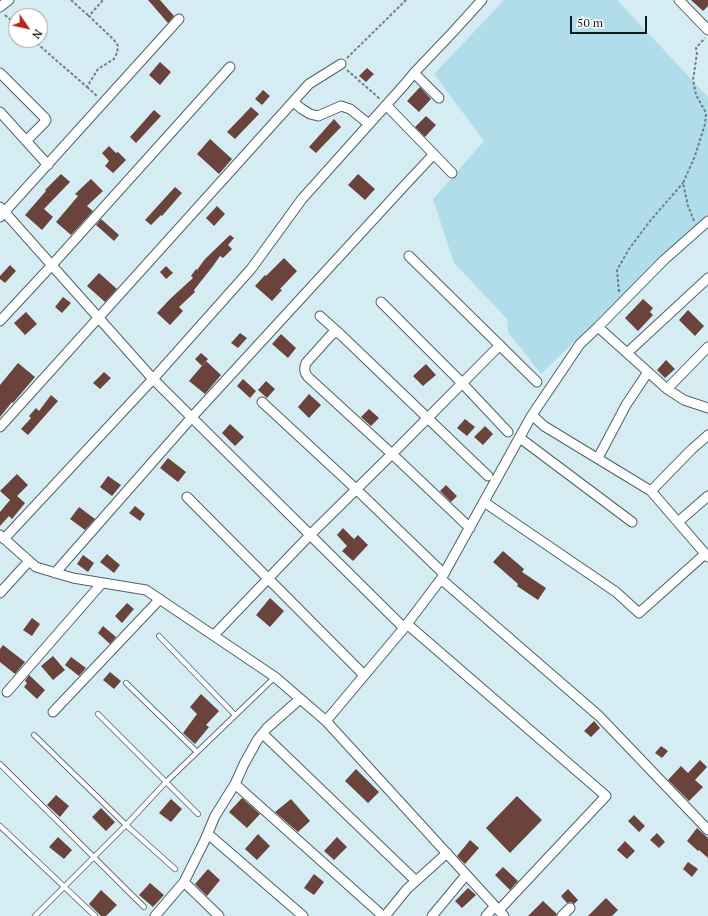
<!DOCTYPE html>
<html>
<head>
<meta charset="utf-8">
<style>
  body { margin:0 }
  #map { position:relative; width:708px; height:916px; overflow:hidden; background:#d6ecf3; font-family:"PT Serif",serif }
  canvas { display:block }
  .north { position:absolute; left:8px; top:8px; width:40px; height:40px; box-sizing:border-box; background:#fff; border:1px solid #a0a3a4; border-radius:50%; rotate:124deg; font-size:11px; font-weight:700; line-height:16px; text-align:center; color:#121a1c }
  .north::after { content:''; display:block; margin:auto; width:14px; height:18px; background:#b52816; clip-path:polygon(50% 0,100% 100%,50% 72%,0 100%) }
  .scale { position:absolute; left:570px; top:16px; width:77px; height:18px; box-sizing:border-box; border:2px solid #121a1c; border-top:0; padding-left:5px; font-size:12px; line-height:14px; white-space:nowrap; color:#121a1c; -webkit-text-stroke:3px #fff; paint-order:stroke }
</style>
</head>
<body>
<div id="map">
<canvas width="708" height="916"></canvas>
<div class="north">N</div>
<div class="scale">50 m</div>
</div>
<script>
const context = document.querySelector('canvas').getContext('2d');
context.lineJoin = 'round';
function fill(path, color) {
  context.fillStyle = color;
  context.fill(path, 'evenodd');
}
function strokePath(path, color, width, dash) {
  context.strokeStyle = color;
  context.lineWidth = width;
  context.lineCap = dash ? 'butt' : 'round';
  context.setLineDash(dash || []);
  context.stroke(path);
}
fill(new Path2D(`
  M504 0H617L708 97V214L541 374 508 332 507 319 454 263 433 199 484 141 434 74Z`), '#b1ddea');
fill(new Path2D(`
  M148 0H160L174 16 168 23Z
  M691 0H708V6L703 11Z
  M160 62 171 72 160 85 149 75Z
  M367 68 374 74 366 82 359 76Z
  M420 87 431 99 419 112 407 101Z
  M263 90 270 96 262 105 255 99Z
  M251 107 259 114 235 139 227 132Z
  M154 110 161 116 136 143 130 137Z
  M426 116 436 125 425 137 415 127Z
  M334 119 341 127 316 153 309 147Z
  M210 139 232 159 219 174 197 154Z
  M109 146 116 153 118 152 126 160 113 173 105 166 109 161 102 153Z
  M61 174 70 182 44 209 53 217 42 230 25 215 46 191 45 190Z
  M358 174 375 189 365 200 348 185Z
  M91 179 103 191 87 206 93 211 71 235 56 222 78 196 75 194Z
  M175 187 182 193 162 216 161 215 151 225 145 220Z
  M217 206 225 214 214 226 206 218Z
  M101 219 119 235 114 241 96 225Z
  M230 235 234 238 228 245 232 249 223 258 220 256 213 266 194 290 195 292 179 307 183 311 170 325 157 313 170 299 193 278 191 276 196 269 197 270 205 259Z
  M284 258 297 271 280 289 282 290 272 301 255 286 265 275 266 276Z
  M10 265 16 271 5 283 0 279V276Z
  M166 266 173 273 166 279 160 272Z
  M99 273 117 289 105 302 87 286Z
  M63 297 71 303 62 313 55 307Z
  M643 299 653 308 650 312 653 315 638 331 625 318Z
  M688 310 704 326 695 336 679 320Z
  M26 312 37 324 25 335 14 323Z
  M240 333 247 338 238 348 231 343Z
  M281 334 296 348 288 358 272 344Z
  M201 353 208 359 202 366 195 359Z
  M666 360 675 369 665 378 657 370Z
  M206 361 221 375 205 394 189 381Z
  M18 363 35 377 13 403 12 402 0 417V385Z
  M426 364 436 375 423 386 413 376Z
  M104 372 111 378 100 389 93 383Z
  M243 379 256 391 250 398 237 386Z
  M266 381 275 389 267 398 258 390Z
  M309 394 321 405 309 418 298 407Z
  M51 395 58 401 28 435 21 429 31 418 29 416 36 408 39 411Z
  M369 409 379 418 371 426 361 417Z
  M465 419 475 427 467 436 457 428Z
  M230 424 244 437 235 446 222 433Z
  M485 426 493 434 483 445 474 437Z
  M168 458 186 472 178 482 160 468Z
  M17 474 28 485 17 496 25 503 12 519 9 516 0 526V512L10 500 0 491Z
  M108 476 121 485 112 496 100 487Z
  M446 485 457 496 451 502 440 491Z
  M135 506 145 514 140 521 129 513Z
  M79 507 95 519 85 530 70 519Z
  M343 528 354 539 358 535 368 545 353 561 342 551 347 546 337 535Z
  M503 551 524 569 522 572 546 588 538 600 517 586 518 584 493 562Z
  M107 554 120 565 114 573 100 562Z
  M83 555 94 563 88 572 77 564Z
  M270 598 284 611 270 627 256 615Z
  M127 603 134 609 122 623 115 616Z
  M32 618 40 624 32 636 23 630Z
  M103 626 116 637 110 644 98 633Z
  M3 645 25 662 15 674 0 662V649Z
  M53 656 65 670 53 680 41 666Z
  M71 657 86 668 79 676 65 665Z
  M110 672 121 681 114 689 103 680Z
  M29 675 45 690 37 699 24 687 27 683 25 681Z
  M201 694 219 711 206 725 209 727 195 744 183 733 197 714 190 707Z
  M594 721 600 728 591 737 584 731Z
  M661 746 668 751 662 758 655 753Z
  M700 760 707 767 695 780 703 787 689 801 668 780 681 766 688 773Z
  M356 769 379 792 368 803 345 781Z
  M56 795 69 806 60 817 47 805Z
  M517 796 542 820 510 853 486 828Z
  M242 798 260 814 247 828 229 812Z
  M171 799 182 809 171 822 159 813Z
  M291 799 310 821 298 832 275 812Z
  M101 808 115 822 106 831 92 817Z
  M634 815 645 826 639 832 628 821Z
  M697 828 708 838V858L699 850 698 851 687 841Z
  M657 833 665 842 659 848 650 840Z
  M258 834 270 846 257 860 245 849Z
  M58 837 72 850 64 859 49 847Z
  M337 837 347 847 334 860 324 851Z
  M470 840 479 848 465 864 457 856Z
  M625 841 635 851 627 859 617 850Z
  M688 862 698 869 692 877 683 869Z
  M503 867 518 881 510 890 495 875Z
  M208 869 220 880 207 896 195 884Z
  M314 874 324 882 314 895 304 888Z
  M150 883 164 895 153 907 139 895Z
  M468 888 476 895 462 908 455 901Z
  M568 889 578 900 574 904 571 902 567 903 561 896Z
  M101 890 117 905 106 916H101L89 904Z
  M606 898 618 910 612 916H588Z
  M543 901 557 914 556 916H528Z`), '#69433c');
const lane = new Path2D(`
  M159 636 235 715
  M126 683 197 752
  M98 714 198 814
  M34 735 126 825 175 869
  M0 764 144 907
  M0 826 95 916
  M35 916 126 825 165 783 275 677`);
const street = new Path2D(`
  M679 0 708 30
  M0 7 9 0
  M0 73 45 118 46 120 45 122 26 141
  M414 73 439 98
  M293 102 302 109 310 114 318 116 341 106 350 109 369 124
  M386 105 452 173
  M0 112 48 165
  M0 207 153 379 404 628 326 721 504 916
  M0 217 179 19
  M409 256 537 382
  M381 302 462 383 508 432
  M320 316 339 333
  M0 321 52 265 230 67
  M598 327 667 389 684 400 708 408
  M627 353 708 278
  M667 389 708 347
  M262 402 356 489 444 574
  M532 415 544 426 651 491 708 557
  M0 427 309 84 341 64
  M520 438 632 522
  M598 458 626 405 648 372
  M651 491 691 450 708 435
  M187 497 364 675
  M484 502 616 592 639 613 705 554
  M678 522 708 496
  M470 528 392 454 308 377C304 372 304 369 306 363L332 334 335 333H339L488 476
  M0 535 36 567 73 578 146 590 275 677 326 721
  M4 539 153 379 251 269 302 199 405 84 414 73 452 33 482 0
  M55 573 192 417 405 185 434 154
  M441 579 599 716 708 830
  M0 593 29 561
  M407 624 606 796 499 910
  M404 628 441 579 532 415 580 344 598 327 664 260 708 221
  M214 635 310 535 392 454 500 345
  M7 692 102 583
  M53 712 160 599
  M263 734 416 881
  M235 784 383 916
  M208 834 303 916
  M184 882 219 916
  M155 916 184 882 204 842 215 816 235 784 244 764 258 739 267 728 300 699
  M385 916 407 889 447 853
  M432 916 466 875
  M486 916 495 906
  M562 916 570 908`);
strokePath(lane, '#4e6268', 6);
strokePath(street, '#4e6268', 11);
strokePath(new Path2D(`
  M71 0 89 16
  M5 15 16 25
  M33 40 87 87 98 69 114 59 117 53 118 46 114 40 89 16 103 0
  M347 58 406 0
  M347 70 380 99
  M87 87 97 96
  M694 221 688 206 683 183 695 156 705 124 706 113 696 95 693 80 697 53 696 48 705 38
  M619 292 617 270 629 249 650 221 683 183`), '#718084', 2, [3, 2]);
strokePath(lane, '#fff', 4.5);
strokePath(street, '#fff', 9);
</script>
</body>
</html>
